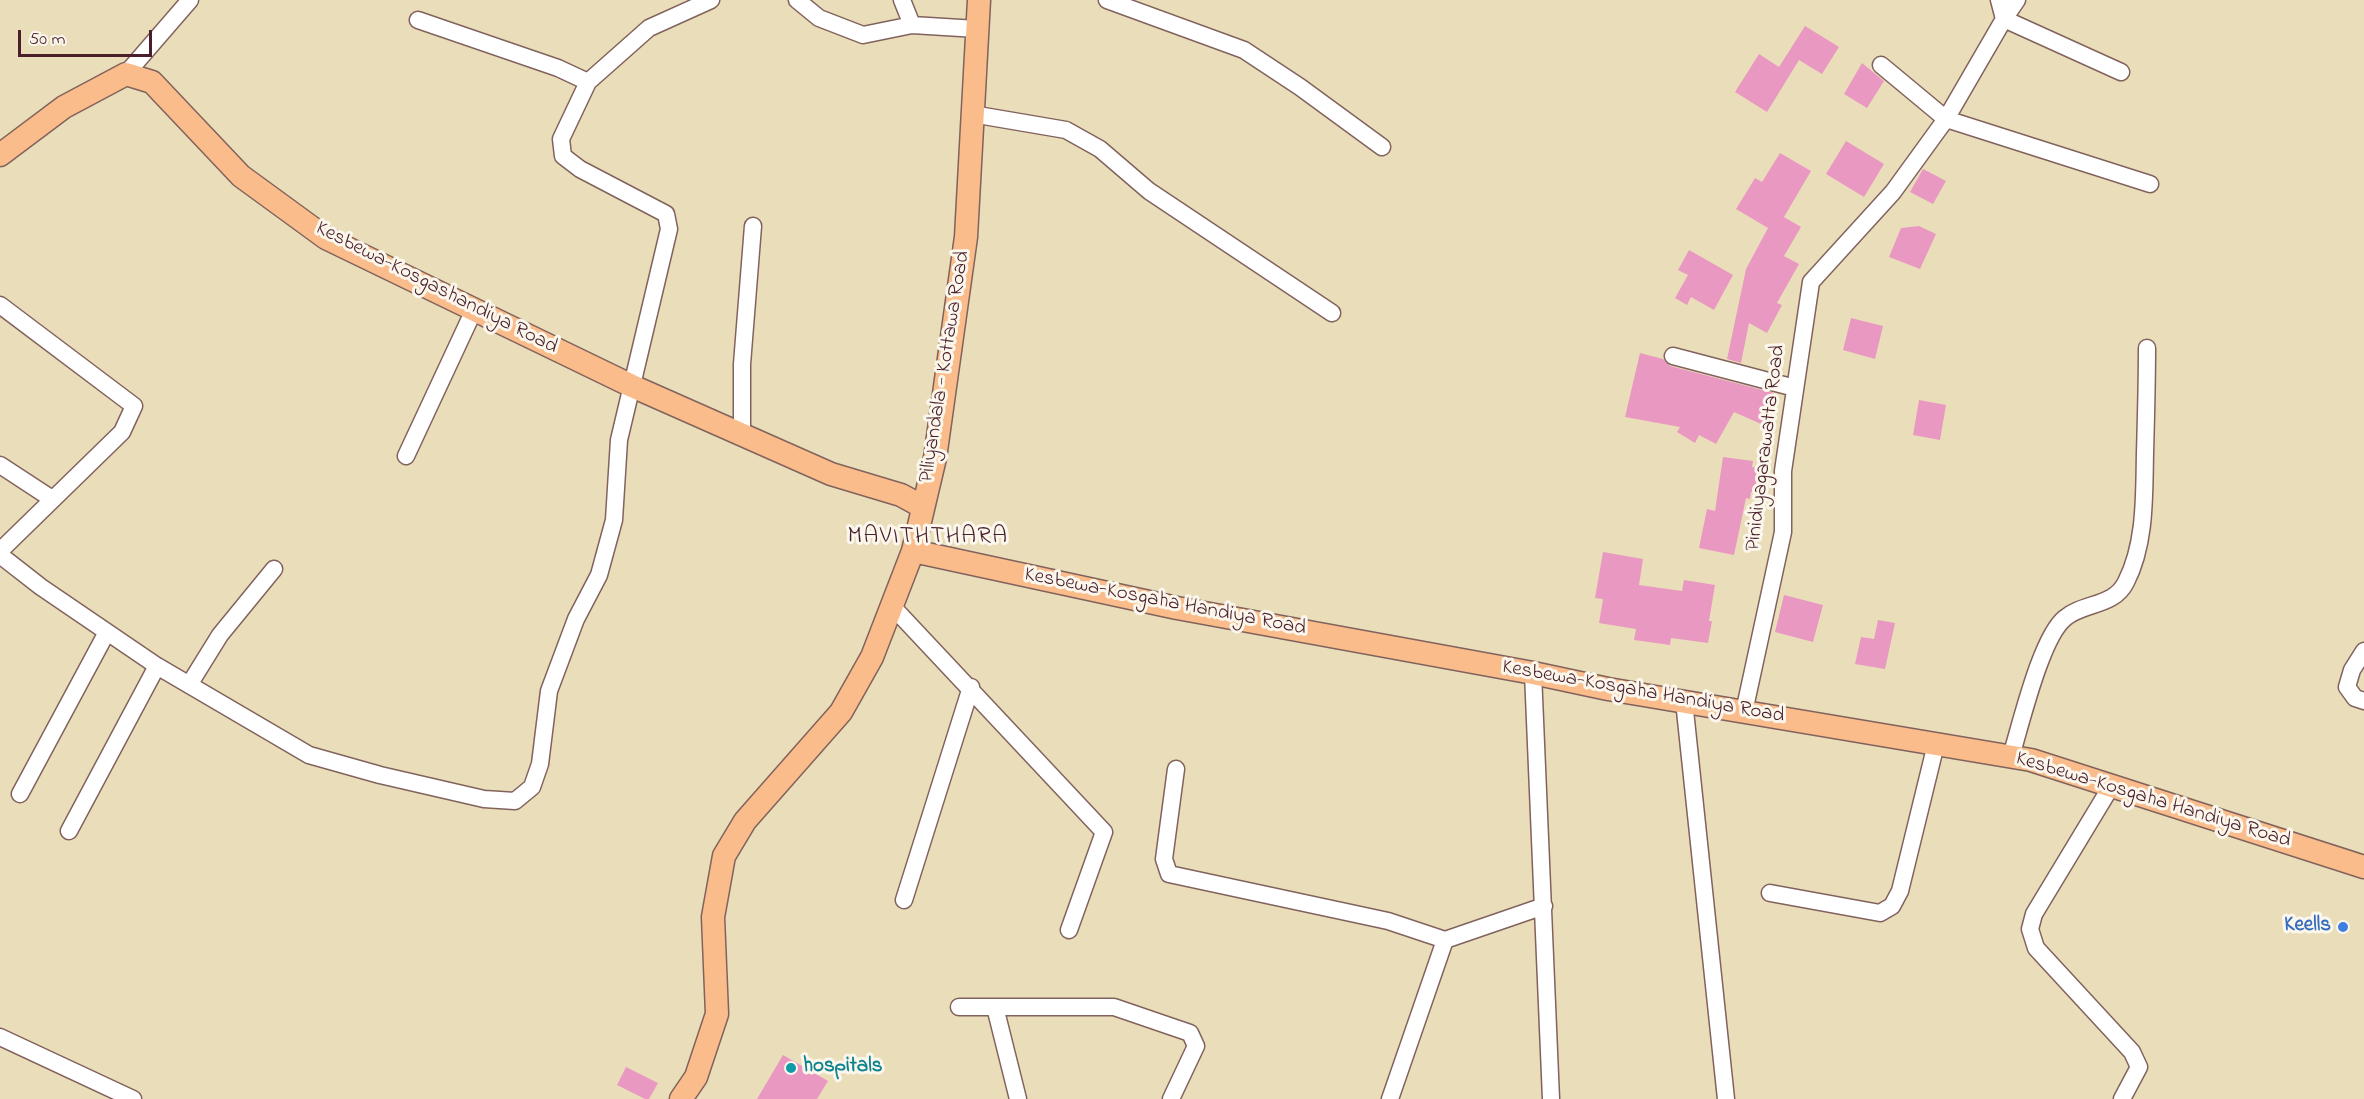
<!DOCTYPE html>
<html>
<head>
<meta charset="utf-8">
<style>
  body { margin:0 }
  #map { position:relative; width:2364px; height:1099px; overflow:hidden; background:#eadeba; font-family:"Indie Flower",sans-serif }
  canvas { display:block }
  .scale { position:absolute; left:18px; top:30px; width:134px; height:27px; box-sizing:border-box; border:3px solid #4a1f2b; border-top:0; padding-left:8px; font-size:18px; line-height:21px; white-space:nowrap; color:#4a1f2b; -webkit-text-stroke:4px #fbf7ec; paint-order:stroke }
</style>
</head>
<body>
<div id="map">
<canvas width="2364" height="1099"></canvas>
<div class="scale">50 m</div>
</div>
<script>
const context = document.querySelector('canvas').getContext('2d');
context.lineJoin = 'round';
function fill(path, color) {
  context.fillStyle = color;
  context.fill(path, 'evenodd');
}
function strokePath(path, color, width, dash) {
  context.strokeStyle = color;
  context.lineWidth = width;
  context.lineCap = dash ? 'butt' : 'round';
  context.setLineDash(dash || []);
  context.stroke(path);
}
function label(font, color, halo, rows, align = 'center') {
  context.font = font + ' "Indie Flower",sans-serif';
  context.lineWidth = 6;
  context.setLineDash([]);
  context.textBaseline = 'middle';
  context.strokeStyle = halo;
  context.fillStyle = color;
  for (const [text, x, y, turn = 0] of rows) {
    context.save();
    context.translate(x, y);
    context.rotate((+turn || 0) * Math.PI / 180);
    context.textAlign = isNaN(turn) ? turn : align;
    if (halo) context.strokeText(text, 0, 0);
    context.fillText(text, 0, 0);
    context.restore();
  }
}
fill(new Path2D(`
  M1805 26 1839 47 1822 74 1799 60 1767 112 1735 92 1759 54 1779 67Z
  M1862 63 1884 81 1867 108 1844 94Z
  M1846 141 1884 164 1864 197 1826 174Z
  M1780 153 1811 171 1784 217 1801 227 1784 256 1799 264 1777 303 1782 305 1767 333 1749 323 1741 363 1727 359 1746 269 1768 228 1736 209 1755 178 1762 182Z
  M1923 169 1946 181 1933 204 1910 192Z
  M1919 226 1936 234 1920 269 1889 257 1901 228Z
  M1689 250 1733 275 1714 310 1691 297 1687 305 1675 298 1688 275 1678 270Z
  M1851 318 1883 326 1875 359 1843 350Z
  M1640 353 1663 359 1670 366 1774 393 1761 424 1734 412 1716 444 1699 435 1695 443 1677 432 1680 427 1625 417Z
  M1919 400 1946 405 1940 440 1913 435Z
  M1723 457 1753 461 1752 467 1759 468 1755 492H1751L1750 499 1746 498 1734 555 1699 548 1707 509 1715 511Z
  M1603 552 1643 559 1639 585 1682 591 1684 580 1715 585 1709 621H1712L1708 643 1671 638 1670 645 1634 640 1636 629 1599 623 1603 599 1595 598Z
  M1784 595 1823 605 1813 642 1775 632Z
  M1878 620 1895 623 1885 669 1855 664 1861 637 1874 639Z
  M783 1055 828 1081 817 1099H757Z
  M626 1067 658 1083 649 1099H645L617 1085Z`), '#e998c1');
const minor = new Path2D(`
  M797 0 819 18 863 35 912 25 977 29
  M902 0 912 25
  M1107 0 1244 50 1300 87 1382 147
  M2017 0 2004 19 2121 72
  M1881 65 1946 119 2150 184
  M126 74 190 0
  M588 82 649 28 711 0
  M972 114 1066 130 1100 149 1149 191 1332 313
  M0 305 134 406 122 432 0 551
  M1673 356 1795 388
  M742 435V364L753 226
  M406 456 474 310
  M0 465 52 499
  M0 555 41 587 157 666 309 755 380 775 484 799 515 801 532 787 540 764 549 691 576 619 599 575 614 520 619 440 669 229 666 214 580 169 563 156 561 139 588 82 558 68 418 20
  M891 605 1104 832 1069 930
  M2364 651 2352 670 2347 687 2355 698 2364 701
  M1533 673 1551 1099
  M189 685 220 635 274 569
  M1684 701 1726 1099
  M1744 712 1783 532V471L1811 282 1893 192 1946 119 2004 19 1999 0
  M2011 756C2021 724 2041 637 2065 618 2084 602 2114 607 2126 582 2146 543 2144 495 2145 453 2146 418 2147 383 2147 348
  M1176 769 1164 859 1169 874 1388 921 1445 940
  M2112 785 2034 914 2030 929 2036 948 2132 1052 2139 1067 2122 1099
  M20 794 107 632
  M69 831 157 666
  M1770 893 1880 913 1892 906 1900 891 1936 744
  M904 900 971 687
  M959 1007H1114L1190 1033 1196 1046 1171 1099
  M995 1007 1018 1099
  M0 1037 133 1099
  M1390 1099 1445 940 1544 906`);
const major = new Path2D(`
  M0 155 64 107 126 74 152 82 241 176 326 238 632 386 831 474 901 495 923 507
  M913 551 1177 608 1533 673 1608 689 2031 760 2364 867
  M681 1099 696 1077 717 1014 713 917 724 856 745 821 841 712 872 657 913 551 935 458 966 237 979 0`);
strokePath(minor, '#82625d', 19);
strokePath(major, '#82625d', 25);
strokePath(minor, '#fff', 16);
strokePath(major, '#f9bc8a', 22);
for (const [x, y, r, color] of [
  [2343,927,6,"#3f7fe0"],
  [791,1068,6,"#0f9aa8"]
]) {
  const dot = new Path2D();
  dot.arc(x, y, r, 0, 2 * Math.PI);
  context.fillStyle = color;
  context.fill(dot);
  strokePath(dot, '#fbf7ec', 2);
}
label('21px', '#4a1f2b', '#fbf7ec', [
  ["Kesbewa-Kosgashandiya Road",436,289,27],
  ["Piliyandala - Kottawa Road",946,367,-81],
  ["Pinidiyagarawatta Road",1767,448,-83],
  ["Kesbewa-Kosgaha Handiya Road",1165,603,11],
  ["Kesbewa-Kosgaha Handiya Road",1643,693,10],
  ["Kesbewa-Kosgaha Handiya Road",2153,801,17]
]);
label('bold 21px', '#366cbe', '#fbf7ec', [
  ["Keells",2331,927]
], 'right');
label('bold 21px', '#0d838f', '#fbf7ec', [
  ["hospitals",803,1068]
], 'left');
context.letterSpacing = '1.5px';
label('24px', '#4a1f2b', '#fbf7ec', [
  ["MAVITHTHARA",928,538]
]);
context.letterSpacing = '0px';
</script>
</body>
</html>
